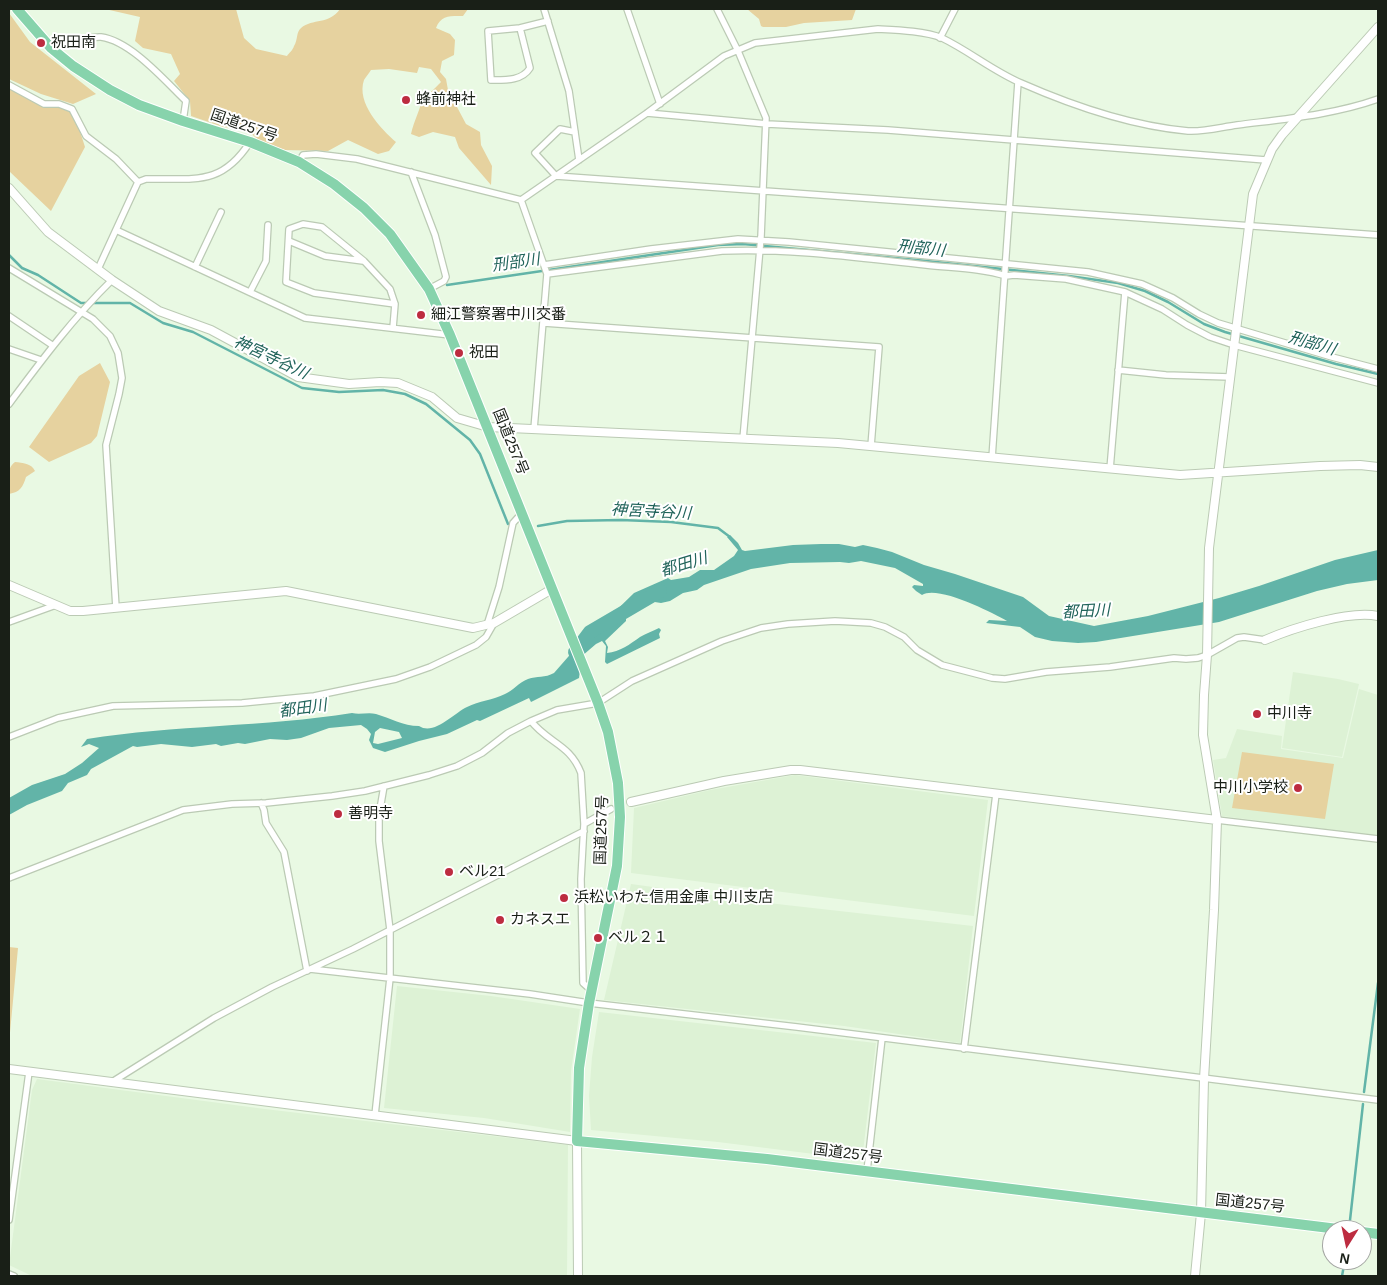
<!DOCTYPE html>
<html>
<head>
<meta charset="utf-8">
<style>
  body { margin:0 }
  #map { position:relative; width:1387px; height:1285px; overflow:hidden; background:#e9f9e3; font-family:Arial,sans-serif }
  canvas { display:block }
  .frame { position:absolute; inset:0; border:10px solid #191f17; pointer-events:none }
  .north { position:absolute; left:1322px; top:1220px; width:50px; height:50px; box-sizing:border-box; background:#fff; border:1px solid #a3a5a2; border-radius:50%; rotate:190deg; font-size:14px; font-weight:700; line-height:20px; text-align:center; color:#191f17 }
  .north::after { content:''; display:block; margin:auto; width:18px; height:22px; background:#bd2c40; clip-path:polygon(50% 0,100% 100%,50% 72%,0 100%) }
</style>
</head>
<body>
<div id="map">
<canvas width="1387" height="1285"></canvas>
<div class="frame"></div>
<div class="north">N</div>
</div>
<script>
const context = document.querySelector('canvas').getContext('2d');
context.lineJoin = 'round';
function fill(path, color) {
  context.fillStyle = color;
  context.fill(path, 'evenodd');
}
function strokePath(path, color, width, dash) {
  context.strokeStyle = color;
  context.lineWidth = width;
  context.lineCap = dash ? 'butt' : 'round';
  context.setLineDash(dash || []);
  context.stroke(path);
}
function label(font, color, halo, rows, align = 'center') {
  context.font = font + ' Arial,"Noto Sans JP",sans-serif';
  context.lineWidth = 4;
  context.setLineDash([]);
  context.textBaseline = 'middle';
  context.strokeStyle = halo;
  context.fillStyle = color;
  for (const [text, x, y, turn = 0] of rows) {
    context.save();
    context.translate(x, y);
    context.rotate((+turn || 0) * Math.PI / 180);
    context.textAlign = isNaN(turn) ? turn : align;
    if (halo) context.strokeText(text, 0, 0);
    context.fillText(text, 0, 0);
    context.restore();
  }
}
fill(new Path2D(`
  M1293 672 1338 679 1359 684 1342 757 1282 748Z
  M1359 689 1378 695V836L1222 816 1213 760 1226 758 1237 729 1282 736 1281 749 1343 758Z
  M795 775 988 800 974 916 631 873 634 808 710 790Z
  M631 884 777 904 973 926 960 1043 844 1026 604 1000Z
  M397 986 491 996 580 1009 571 1071 570 1132 484 1118 384 1108Z
  M599 1012 876 1043 862 1160 718 1142 591 1130 589 1096 592 1057Z
  M37 1079 265 1109 568 1145 567 1276H32L9 1265 32 1090Z`), '#ddf2d5');
fill(new Path2D(`
  M105 9H236L244 38 256 49 287 56C289 53 293 50 294 46 298 40 296 32 301 28 313 18 329 25 340 9H468L463 16C450 16 441 15 436 28L450 34 455 40 454 55 442 61 440 72 446 79 448 90 466 124 480 132 481 145 492 166 491 185 459 148 455 137 433 132 419 137 411 134C414 120 421 109 423 95L432 91 441 82 431 69 419 67 417 73 389 69 371 70C369 73 366 77 364 80 356 103 381 129 396 142L389 151 378 154 348 140 328 151 285 150 262 143 247 130 223 127 191 116 190 101 174 81 180 74 171 54 143 48 135 41 140 17Z
  M747 9H856L852 20 804 23 786 27H763L761 26 759 19Z
  M9 13 30 42 96 94 73 104 41 94 9 79Z
  M9 88 70 112 77 122 85 147 51 211 9 171Z
  M100 363 110 382 97 436 91 443 49 462 29 447 79 376Z
  M15 462C23 463 31 463 35 471L26 477C23 487 20 492 9 494 8 483 6 468 15 462Z
  M1242 752 1334 764 1325 819 1232 808Z
  M9 947 18 948 9 1043Z`), '#e6d29f');
fill(new Path2D(`
  M730 535 738 543 742 550 745 551 793 545 821 544H839L855 547 863 545 877 548 892 552 924 565 955 574 1023 597 1049 616 1094 626 1148 616 1219 598 1259 586 1335 560 1378 550V580L1347 584 1317 591 1219 622 1096 642 1078 643 1052 641 1035 637 1020 627 986 623 989 620 1007 621C991 612 938 585 922 595L916 591 912 587 914 585 923 586V584L895 568 861 561 849 563 840 562 790 563 751 569 704 585 697 590 683 593 670 601 661 603 642 600 626 617V621L605 641 608 647 607 653C620 652 630 644 640 637 645 634 653 631 659 628L661 630 659 634 660 638 607 664 605 662 606 646 602 641 596 644 582 656 579 678 531 702 529 698 480 721 477 720 447 734 419 741 385 752 373 748 369 740 371 734 367 729 361 725 329 728 301 738 287 740 270 739 245 744 238 743 221 746 216 744 192 747 161 744 137 747 133 746 91 769 87 775 68 783 62 791 27 805 9 815V798L32 785 65 774 82 763 99 748 89 744 81 747 87 739C175 725 264 727 352 713 360 715 368 712 376 714 390 718 403 726 419 726 434 736 454 713 467 707 479 701 493 700 505 694 513 691 519 682 528 679 537 676 545 678 554 673L582 641 592 634 634 593 668 578 671 580 689 577 700 570H714L734 556 738 550 727 537ZM380 728 399 732 402 738 378 744 373 743 375 732Z`), '#62b4a8');
strokePath(new Path2D(`
  M9 255 22 268 38 275 81 303H87
  M447 285 718 245 743 244 917 260 1069 276 1118 283 1145 291 1168 302 1204 324 1225 332 1336 364 1378 374
  M93 303H130L163 323 193 332 302 388 339 392 383 390 405 394 426 404 470 440 480 454 508 524
  M538 526 567 521 621 520 671 522 718 528 730 537
  M1364 1092 1378 983
  M1349 1229 1363 1104
  M1342 1276 1345 1260`), '#62b4a8', 2.5);
strokePath(new Path2D(`
  M575 652 590 632 660 591`), '#62b4a8', 14);
const minor = new Path2D(`
  M544 9 569 91 579 160
  M627 9 660 104
  M717 9 738 51 766 118 761 237 743 439
  M520 28 530 68C522 81 505 80 491 80L488 31 520 28 548 21
  M940 38 955 9
  M52 48C67 45 85 36 101 37 131 41 165 81 186 101L183 121
  M9 85 44 104H59L72 109 86 136 116 159 138 182
  M647 113 767 124 888 130 1266 160
  M575 132 560 129 535 153 556 176 1378 235
  M299 162 303 155 316 154 357 159 521 200 647 113 724 56 755 43 878 29C897 30 925 31 942 38 969 51 993 71 1021 83 1071 105 1133 126 1188 131 1204 132 1222 127 1237 125 1284 119 1333 115 1378 99
  M411 172 435 235 446 277 444 281 429 289
  M521 200 547 274 534 429
  M116 230 305 318 450 335
  M289 241 325 256 363 261
  M544 265 651 249 738 239 789 242 1088 272 1142 284 1173 298 1199 314 1218 323 1332 357 1378 369
  M195 267 221 212
  M9 268 93 319 110 336 118 353 122 378 119 394 106 445 116 608
  M98 269 138 182 146 179C194 178 221 187 250 142
  M547 274 722 251C790 248 859 258 926 265 952 268 981 268 1006 276L1014 275 1066 279 1125 292 1162 309 1187 325 1210 337 1234 345 1378 383
  M250 292 266 261 268 225
  M9 316 52 345
  M544 323 879 347 871 446
  M393 328 395 304 390 289 364 261 322 227 303 224 289 229 286 282 314 293 395 304
  M9 349 41 360
  M1118 370 1166 375 1230 377
  M9 404C41 361 73 318 112 280
  M992 458C1001 332 1010 207 1018 82
  M1110 469 1125 292
  M9 622 56 605
  M487 625 499 587 513 523 522 513
  M9 737 58 718 113 706 242 703 314 696 396 679 430 667 476 645 486 637 494 623
  M261 803 264 810 266 823 284 852 307 971
  M1217 820 1378 839
  M584 824 581 773C570 744 548 743 531 721L557 710 598 703 632 681 722 641 761 628 788 624 835 621 871 623 885 627 904 637 917 650 942 665 992 678 1005 679 1046 672 1110 667 1174 658 1186 659 1198 658 1207 655 1237 638 1244 637 1265 640
  M9 878 183 810 232 804 266 803 332 796 365 791 429 775 457 766 482 753 508 733 531 721
  M310 969 530 994 589 1003 797 1027 1378 1100
  M592 991 583 983 581 879 584 824 611 809
  M964 1049 996 794
  M112 1082 214 1018 272 987 353 949 584 831
  M375 1115 390 978V930L379 841V815L384 786
  M867 1171 882 1038
  M9 1220 29 1072
  M9 1274 14 1276`);
const tertiary = new Path2D(`
  M9 188 48 232 112 280 159 311 211 330 298 377 349 384 380 382 398 383 432 397 457 418 488 427 838 443 1180 475 1320 466 1360 465 1378 467
  M9 585 70 611H83L286 591 473 628 494 623 552 589
  M1265 640C1293 628 1349 610 1378 616
  M631 802 724 781 791 770H800L1217 820
  M9 1069 577 1141 578 1276
  M1195 1276 1201 1213 1204 1079 1214 910 1217 820 1203 735 1204 695 1207 655 1209 548 1253 194 1272 149 1282 135 1378 27`);
const trunk = new Path2D(`
  M17 9 51 48 73 66 110 90 139 105 183 121 250 142 299 162 334 184 364 208 390 234 429 289 450 335 598 703 608 732 618 783 620 817 617 866 589 1003 579 1068 577 1141 767 1159 1346 1230
  M1362 1232 1378 1234`);
strokePath(minor, '#bbcab4', 8);
strokePath(tertiary, '#bbcab4', 10);
strokePath(trunk, '#fff', 12);
strokePath(minor, '#fff', 5.5);
strokePath(tertiary, '#fff', 8);
strokePath(trunk, '#87d3ac', 10);
for (const [x, y, r, color] of [
  [41,43,5,"#bd2c40"],
  [406,100,5,"#bd2c40"],
  [421,315,5,"#bd2c40"],
  [459,353,5,"#bd2c40"],
  [1257,714,5,"#bd2c40"],
  [1298,788,5,"#bd2c40"],
  [338,814,5,"#bd2c40"],
  [449,872,5,"#bd2c40"],
  [564,898,5,"#bd2c40"],
  [500,920,5,"#bd2c40"],
  [598,938,5,"#bd2c40"]
]) {
  const dot = new Path2D();
  dot.arc(x, y, r, 0, 2 * Math.PI);
  context.fillStyle = color;
  context.fill(dot);
  strokePath(dot, '#fff', 2);
}
label('15px', '#191f17', '#fff', [
  ["祝田南",51,43],
  ["蜂前神社",416,100],
  ["細江警察署中川交番",431,315],
  ["祝田",469,353],
  ["中川寺",1267,714],
  ["中川小学校",1288,788,"right"],
  ["善明寺",348,814],
  ["ベル21",459,872],
  ["浜松いわた信用金庫 中川支店",574,898],
  ["カネスエ",510,920],
  ["ベル２１",608,938]
], 'left');
label('15px', '#191f17', '#fff', [
  ["国道257号",244,126,19],
  ["国道257号",510,442,68],
  ["国道257号",602,830,-88],
  ["国道257号",848,1154,7],
  ["国道257号",1250,1204,6]
]);
label('italic 16px', '#21645b', '#fff', [
  ["刑部川",921,249,6],
  ["刑部川",516,263,-8],
  ["刑部川",1312,344,16],
  ["神宮寺谷川",271,358,25],
  ["神宮寺谷川",651,512,3],
  ["都田川",684,565,-17],
  ["都田川",1086,612,-3],
  ["都田川",303,709,-8]
]);
</script>
</body>
</html>
